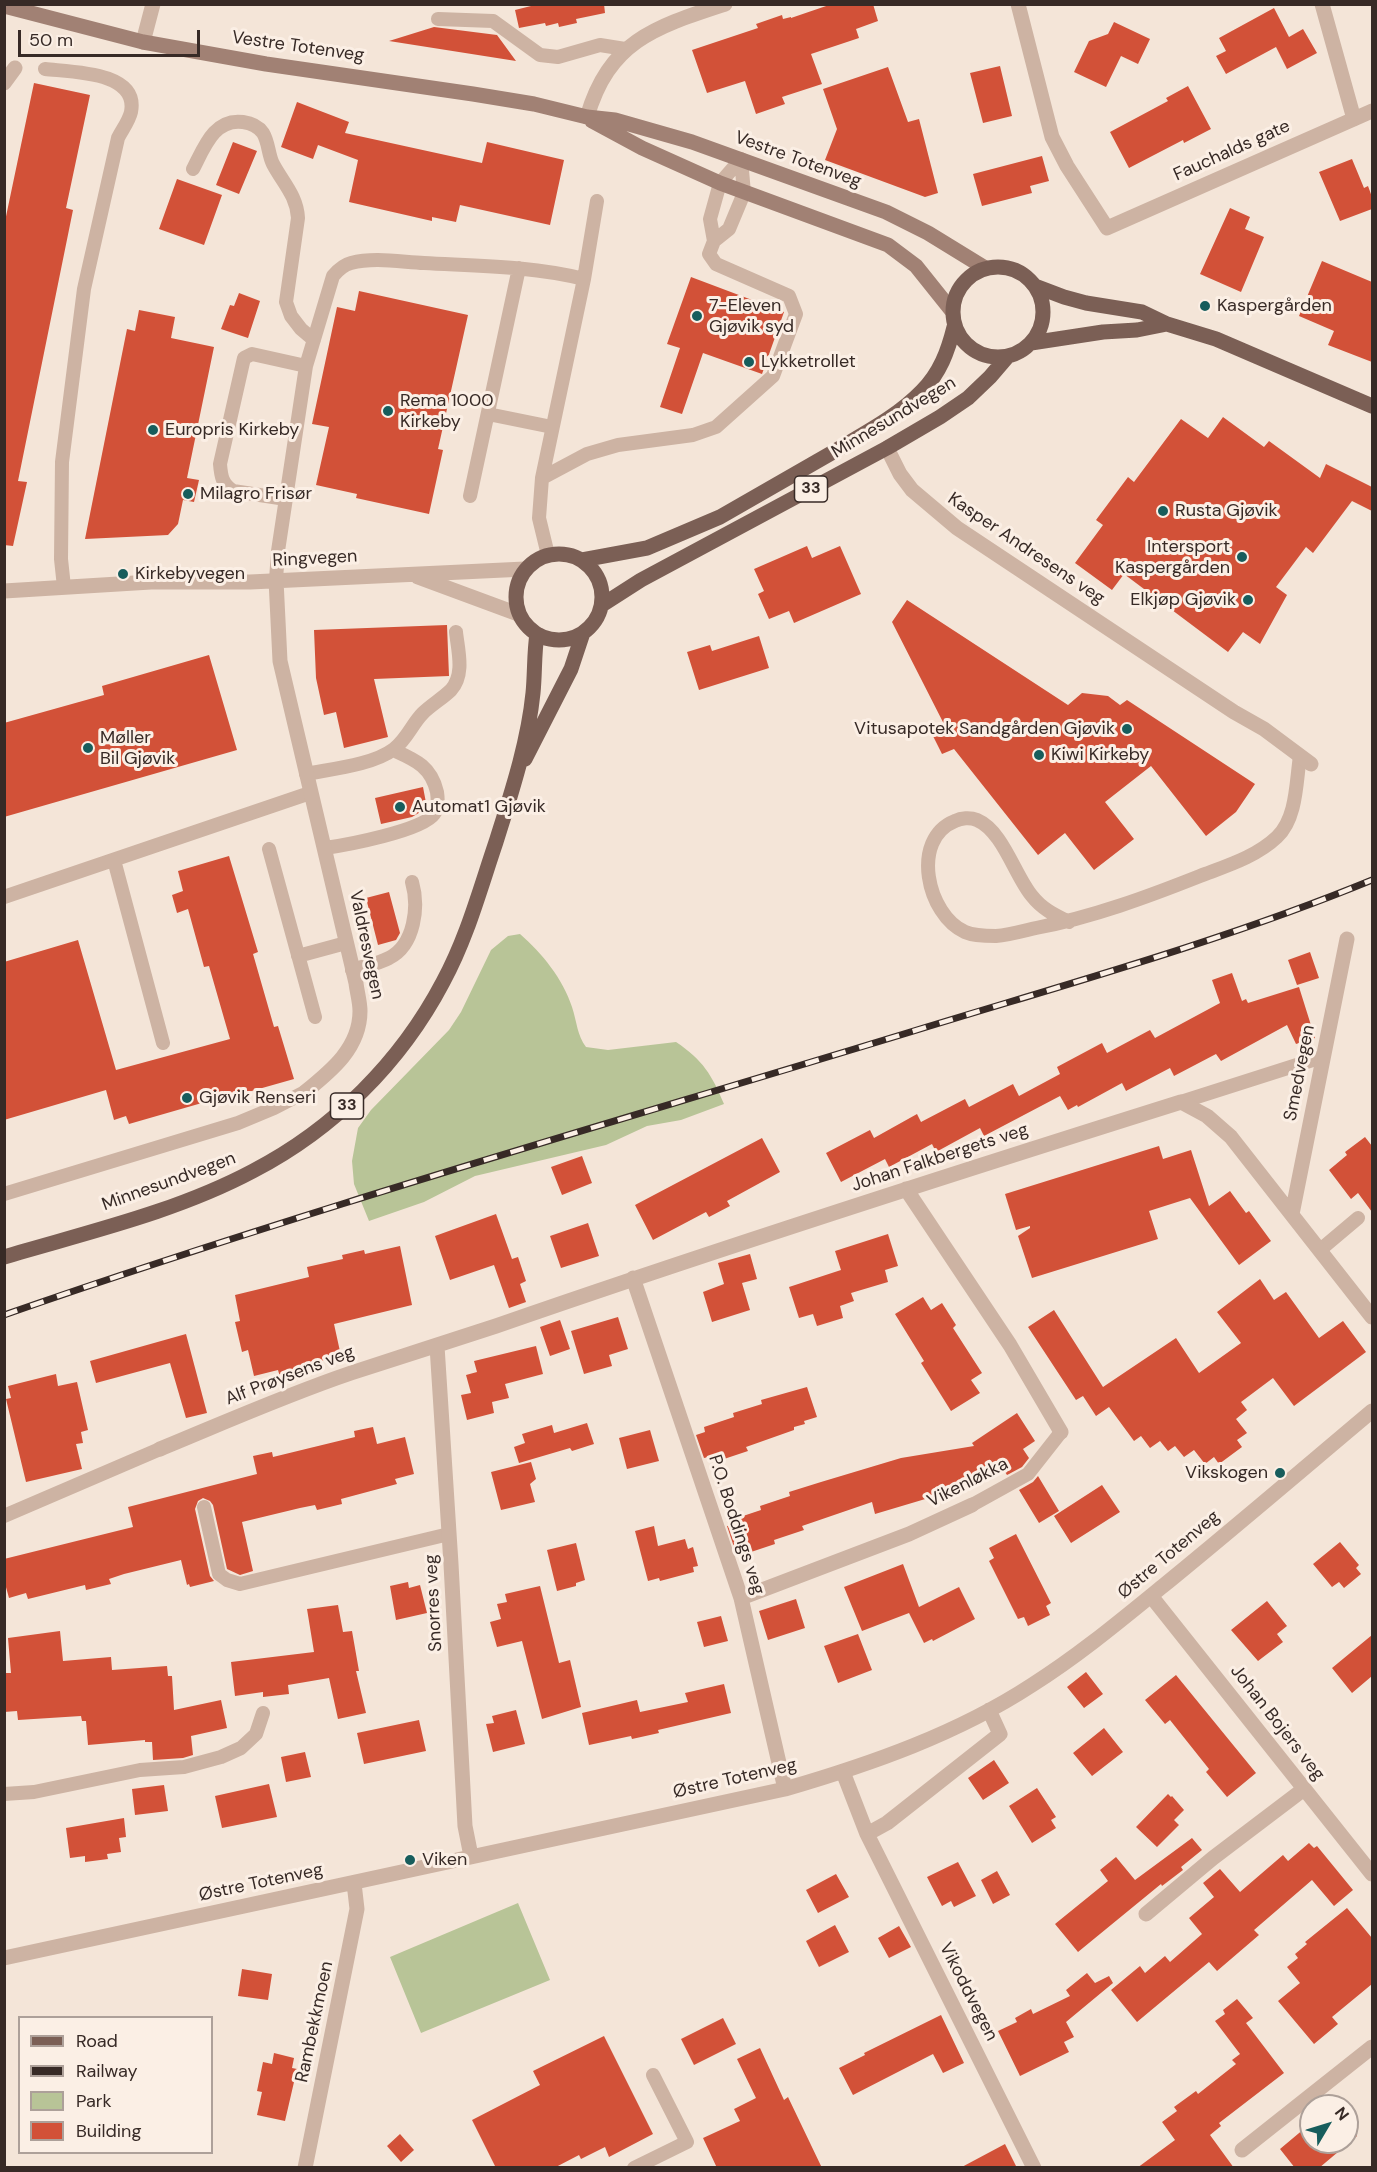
<!DOCTYPE html>
<html>
<head>
<meta charset="utf-8">
<style>
  body { margin:0 }
  #map { position:relative; width:1377px; height:2172px; overflow:hidden; background:#f4e5d8; font-family:"DM Sans",sans-serif }
  canvas { display:block }
  .frame { position:absolute; inset:0; border:6px solid #372a26; pointer-events:none }
  .legend { position:absolute; left:18px; top:2016px; width:195px; height:138px; box-sizing:border-box; background:#fbefe5; border:2px solid #ada099; margin:0; padding:8px 10px; list-style:none; font-size:18px; color:#372a26 }
  .legend li { display:flex; align-items:center; gap:12px; height:30px }
  .legend b { width:30px; border:2px solid #ada099 }
  .north { position:absolute; left:1299px; top:2094px; width:60px; height:60px; box-sizing:border-box; background:#fbefe5; border:2px solid #ada099; border-radius:50%; rotate:52deg; font-size:16px; font-weight:700; line-height:24px; text-align:center; color:#372a26 }
  .north::after { content:''; display:block; margin:auto; width:21px; height:27px; background:#175d5c; clip-path:polygon(50% 0,100% 100%,50% 72%,0 100%) }
  .scale { position:absolute; left:18px; top:30px; width:182px; height:27px; box-sizing:border-box; border:3px solid #372a26; border-top:0; padding-left:8px; font-size:18px; line-height:21px; white-space:nowrap; color:#372a26; -webkit-text-stroke:4px #fbefe5; paint-order:stroke }
</style>
</head>
<body>
<div id="map">
<canvas width="1377" height="2172"></canvas>
<div class="frame"></div>
<ul class="legend">
<li><b style="height:8px;background:#7b5f55"></b>Road</li>
<li><b style="height:8px;background:#372a26"></b>Railway</li>
<li><b style="height:16px;background:#b8c497"></b>Park</li>
<li><b style="height:16px;background:#d25138"></b>Building</li>
</ul>
<div class="north">N</div>
<div class="scale">50 m</div>
</div>
<script>
const context = document.querySelector('canvas').getContext('2d');
context.lineJoin = 'round';
function fill(path, color) {
  context.fillStyle = color;
  context.fill(path, 'evenodd');
}
function strokePath(path, color, width, dash) {
  context.strokeStyle = color;
  context.lineWidth = width;
  context.lineCap = dash ? 'butt' : 'round';
  context.setLineDash(dash || []);
  context.stroke(path);
}
function label(font, color, halo, rows, align = 'center') {
  context.font = font + ' "DM Sans",sans-serif';
  context.lineWidth = 6;
  context.setLineDash([]);
  context.textBaseline = 'middle';
  context.strokeStyle = halo;
  context.fillStyle = color;
  for (const [text, x, y, turn = 0] of rows) {
    context.save();
    context.translate(x, y);
    context.rotate((+turn || 0) * Math.PI / 180);
    context.textAlign = isNaN(turn) ? turn : align;
    if (halo) context.strokeText(text, 0, 0);
    context.fillText(text, 0, 0);
    context.restore();
  }
}
fill(new Path2D(`
  M520 934C542 953 563 979 572 1007 577 1022 577 1035 586 1047L608 1050 676 1042C703 1060 712 1075 724 1104L681 1120 647 1126 606 1145 475 1176 424 1202 369 1221 354 1184 352 1161 358 1128 371 1110 449 1030 461 1012 491 950 508 936Z
  M518 1903 550 1980 421 2033 390 1957Z`), '#b8c497');
fill(new Path2D(`
  M539 4H604L605 13 576 19 577 23 559 27 558 23 546 26 545 23 519 28 515 10Z
  M832 4H873L878 21 856 29 859 38 811 54 822 84 782 97 785 104 756 114 745 81 707 93 692 50 758 28 756 24 782 15 783 19 791 17V18Z
  M1274 8 1289 37 1303 29 1317 53 1287 69 1276 47 1226 74 1216 56 1226 51 1219 38Z
  M1114 22 1150 39 1138 64 1121 56 1106 87 1074 72 1089 41 1108 34Z
  M434 27 497 35 516 61 389 41Z
  M1000 66 1012 116 983 123 970 73Z
  M888 67 908 122 919 119 938 193 925 197 825 160 837 129 823 89Z
  M34 83 90 95 66 208 73 210 18 481 27 482 13 546 4 545V226Z
  M1188 86 1211 129 1184 143 1183 140 1129 168 1110 132 1168 101 1166 98Z
  M297 102 349 122 345 133 482 163 487 142 564 160 550 225 460 205 456 222 432 217V221L349 202 358 160 318 145 313 159 281 147Z
  M233 142 257 151 239 194 216 185Z
  M1042 156 1049 181 1030 186 1032 193 982 206 973 174Z
  M1352 159 1364 188 1368 186 1372 197V209L1340 221 1319 172Z
  M177 179 222 195 204 245 159 229Z
  M1230 208 1250 217 1245 229 1264 237 1241 292 1200 274Z
  M1322 261 1372 282V362L1328 345 1334 331 1299 316Z
  M691 277 784 312 762 374 703 353 682 414 660 407 680 348 667 344Z
  M359 291 468 315 438 449 443 450 429 514 356 498 357 494 316 485 329 427 312 424 337 307 355 311Z
  M239 293 260 301 248 338 221 329 230 305 234 306Z
  M139 310 175 317 171 338 214 347 187 478 199 480 194 502 183 500 178 524 168 535 85 539 127 329 135 331Z
  M1223 417 1264 447 1269 441 1320 478 1326 464 1372 487V511L1352 501 1313 553 1306 547 1276 587 1287 595 1260 644 1243 632 1228 652 1124 574 1112 590 1075 563 1103 525 1096 520 1128 477 1134 482 1181 419 1208 438Z
  M807 546 812 558 840 546 861 594 794 623 789 611 769 619 758 594 764 591 754 569Z
  M907 600 1068 705 1082 693 1108 696 1120 705 1127 700 1255 784 1236 812 1206 836 1151 766 1105 802 1134 839 1094 870 1065 833 1038 855 954 749 942 754 933 736 947 730 892 622Z
  M447 625 449 676 374 679 388 737 344 748 336 712 324 715 316 678 314 630Z
  M759 636 769 668 699 690 687 652 710 645 712 651Z
  M209 655 237 750 4 817V723L104 695 102 686Z
  M423 787 427 808 412 817 381 824 375 798Z
  M229 856 258 952 253 954 274 1027 278 1026 294 1079 241 1094 240 1092 129 1124 126 1116 114 1120 106 1090 4 1120V962L78 940 116 1070 230 1039 209 966 204 967 188 909 177 913 172 895 183 891 178 871Z
  M389 892 400 933 396 940 378 945 366 898Z
  M1310 952 1319 978 1297 985 1288 960Z
  M1232 973 1242 1001 1246 999 1248 1003 1299 987 1315 1038 1296 1044 1287 1025 1221 1061 1216 1054 1174 1076 1170 1068 1126 1091 1122 1083 1078 1107 1077 1105 1068 1110 1060 1096 984 1136 980 1128 936 1152 932 1144 889 1167 885 1159 841 1182 826 1153 870 1130 874 1138 917 1114 921 1122 965 1099 969 1107 1013 1084 1019 1096 1060 1074 1057 1067 1102 1043 1107 1053 1150 1030 1155 1038 1220 1003 1212 980Z
  M1365 1137 1372 1146V1212L1358 1193 1351 1199 1329 1170 1347 1155 1345 1152Z
  M762 1138 780 1172 727 1201 730 1206 709 1217 706 1212 653 1240 635 1205Z
  M1159 1146 1163 1159 1191 1150 1209 1206 1230 1191 1246 1213 1249 1211 1271 1241 1239 1265 1190 1198 1149 1211 1158 1239 1032 1278 1018 1236 1030 1228V1226L1016 1230 1005 1194Z
  M582 1156 592 1183 562 1195 551 1167Z
  M496 1214 512 1259 518 1257 526 1281 520 1284 526 1302 509 1308 494 1265 450 1280 435 1236Z
  M588 1223 599 1256 561 1268 550 1236Z
  M888 1234 898 1266 885 1270 888 1282 851 1293 854 1301 840 1306 843 1318 817 1326 813 1314 799 1318 789 1287 841 1270 835 1251Z
  M400 1246 412 1305 334 1324 341 1356 300 1366 301 1371 280 1377 278 1370 254 1376 248 1350 242 1352 235 1322 240 1321 235 1295 309 1277 307 1267 343 1259 342 1255 364 1250 365 1254Z
  M750 1254 757 1279 742 1283 750 1310 712 1322 703 1292 724 1284 718 1263Z
  M1260 1279 1274 1300 1286 1292 1319 1338 1343 1321 1366 1352 1294 1406 1273 1378 1241 1402 1247 1410 1236 1419 1247 1433 1237 1440 1242 1447 1219 1464 1214 1457 1205 1464 1194 1450 1184 1457 1175 1446 1168 1451 1160 1441 1150 1448 1141 1436 1134 1441 1109 1407 1096 1416 1083 1396 1076 1400 1028 1327 1054 1310 1103 1387 1176 1338 1199 1373 1241 1343 1217 1312Z
  M923 1297 931 1310 942 1303 956 1325 953 1328 982 1373 971 1380 980 1393 951 1411 921 1363 924 1361 895 1314Z
  M618 1317 628 1349 609 1355 612 1366 584 1374 571 1331Z
  M560 1320 570 1349 550 1356 540 1327Z
  M186 1334 207 1413 186 1418 170 1363 96 1383 90 1361Z
  M536 1346 543 1374 505 1384 509 1398 492 1402 494 1413 467 1420 461 1395 471 1393 466 1375 477 1372 474 1361Z
  M56 1374 58 1386 77 1382 88 1430 81 1432 83 1443 76 1444 82 1469 26 1482 6 1399 11 1398 8 1386Z
  M807 1387 817 1417 804 1421 805 1424 794 1427V1430L746 1447 748 1451 715 1462 713 1456 704 1458 696 1435 705 1432 704 1427 734 1417 733 1413 762 1404 761 1400Z
  M1017 1413 1035 1441 1023 1449 1029 1458 1022 1467 1009 1474 1007 1475 1000 1464 978 1479 957 1483 959 1495 933 1500 932 1497 875 1514 872 1502 802 1526 804 1530 774 1540 775 1544 742 1555 740 1549 735 1550 727 1526 733 1525 731 1520 761 1510 760 1506 790 1496 789 1492 821 1482 901 1458 974 1446 972 1443Z
  M587 1423 594 1444 572 1451 570 1448 519 1463 514 1447 525 1443 522 1434 552 1425 554 1433Z
  M373 1427 377 1444 405 1437 414 1474 395 1479 397 1484 341 1499 342 1504 317 1510 315 1505 300 1508 242 1522 253 1571 240 1575 227 1569 213 1505 210 1501 203 1498 198 1501 195 1509 210 1576 214 1581 190 1587 189 1584 187 1585 181 1560 124 1574 109 1579 111 1584 86 1590 85 1585 28 1599 26 1593 9 1598 4 1580V1559L133 1527 128 1507 257 1474 253 1456 272 1452 273 1457 355 1437 354 1431Z
  M650 1430 659 1461 627 1469 619 1438Z
  M531 1462 536 1479 530 1484 535 1502 501 1510 491 1472Z
  M1038 1476 1059 1511 1039 1523 1019 1490 1033 1482Z
  M1102 1485 1120 1512 1071 1543 1054 1516Z
  M654 1526 658 1546 685 1539 688 1549 693 1547 698 1566 693 1567 694 1572 660 1581 659 1578 648 1581 635 1531Z
  M1016 1534 1051 1603 1046 1606 1050 1615 1028 1626 1024 1617 1018 1619 989 1561 994 1558 989 1548Z
  M1340 1542 1359 1565 1356 1568 1361 1574 1344 1588 1339 1582 1332 1587 1313 1564Z
  M576 1543 585 1580 576 1583V1586L557 1591 547 1550Z
  M903 1564 919 1607 959 1587 975 1619 933 1641 932 1639 924 1643 909 1613 862 1631 844 1587Z
  M408 1582 409 1588 420 1585 427 1613 396 1620 390 1586Z
  M540 1586 559 1663 570 1660 581 1707 542 1719 522 1641 497 1647 490 1622 501 1619 497 1604 507 1602 505 1594Z
  M796 1599 805 1628 768 1640 759 1611Z
  M1267 1601 1287 1626 1277 1634 1283 1642 1258 1661 1231 1630Z
  M338 1605 343 1632 352 1631 359 1671H356L366 1713 338 1719 329 1678 288 1685 289 1694 263 1697V1692L235 1696 231 1662 314 1652 307 1609Z
  M721 1616 728 1641 704 1647 697 1622Z
  M60 1631 63 1661 111 1657 112 1670 167 1666 168 1676H172L174 1710 221 1700 227 1728 191 1736 193 1755 183 1758 153 1760 152 1742H145V1740L88 1745 86 1721H82L81 1716 18 1720 17 1711 4 1712V1673H11L8 1638Z
  M858 1634 872 1670 838 1683 824 1646Z
  M1372 1635V1676L1352 1693 1332 1668Z
  M1086 1672 1103 1694 1084 1708 1067 1687Z
  M1176 1675 1256 1773 1227 1797 1206 1772 1209 1769 1170 1720 1165 1724 1145 1700Z
  M724 1684 731 1713 658 1730 659 1733 632 1739 631 1736 589 1745 582 1713 637 1700 640 1712 688 1702 685 1693Z
  M516 1710 525 1744 493 1752 486 1724 494 1723 492 1716Z
  M419 1720 426 1751 364 1764 357 1733Z
  M1104 1728 1123 1752 1092 1776 1073 1753Z
  M305 1752 311 1777 286 1782 281 1757Z
  M994 1760 1009 1783 983 1800 968 1778Z
  M269 1784 277 1817 222 1828 215 1796Z
  M164 1785 168 1811 135 1815 132 1789Z
  M1037 1788 1056 1817 1051 1820 1056 1828 1032 1843 1009 1806Z
  M1168 1794 1171 1797 1172 1796 1184 1810 1174 1820 1179 1825 1157 1847 1136 1827Z
  M124 1818 126 1837 119 1838 121 1852 107 1854 108 1859 85 1862V1856L70 1858 66 1828Z
  M1192 1838 1202 1850 1181 1867 1183 1870 1162 1886 1161 1884 1078 1952 1055 1924 1108 1881 1100 1870 1116 1857 1135 1880Z
  M1309 1843 1314 1848 1317 1846 1353 1890 1334 1906 1312 1880 1254 1930 1259 1935 1217 1971 1209 1962 1137 2022 1111 1990 1140 1966 1145 1973 1165 1956 1170 1962 1202 1934 1189 1918 1214 1897 1203 1883 1220 1869 1240 1892 1283 1855 1288 1861Z
  M958 1862 976 1896 954 1907 951 1901 942 1906 927 1877Z
  M997 1871 1010 1895 993 1904 981 1880Z
  M836 1874 849 1897 818 1913 806 1890Z
  M1347 1908 1372 1938V1984L1332 2017 1338 2024 1314 2044 1278 2001 1300 1983 1287 1967 1298 1958 1295 1954 1307 1944 1305 1942Z
  M835 1925 849 1952 819 1967 806 1941Z
  M899 1926 911 1947 889 1958 878 1938Z
  M242 1969 272 1974 268 2000 238 1996Z
  M1087 1973 1095 1983 1109 1976 1113 1983 1066 2022 1074 2037 1064 2042 1069 2052 1020 2076 998 2031 1017 2022 1015 2018 1031 2009 1033 2014 1070 1996 1066 1990Z
  M1237 1999 1253 2018 1246 2023 1284 2073 1219 2123 1221 2126 1210 2135 1234 2168H1137L1175 2140 1162 2122 1177 2111 1174 2107 1196 2091 1198 2094 1236 2064 1232 2060 1240 2054 1215 2021 1225 2014 1223 2010Z
  M941 2015 964 2063 943 2073 933 2054 853 2095 839 2068 865 2055 864 2053Z
  M723 2018 736 2044 694 2065 681 2039Z
  M604 2036 653 2134 609 2157 605 2147 581 2159 579 2155 554 2168H496L472 2120 540 2085 533 2071Z
  M760 2048 784 2100 788 2097 822 2168H717L703 2138 740 2121 734 2109 756 2098 737 2059Z
  M274 2053 294 2058 292 2068 297 2069 285 2121 257 2115 262 2092 257 2091 263 2062 272 2064Z
  M1311 2123V2142H1347V2124L1357 2136 1319 2168H1295L1280 2149Z
  M400 2134 414 2150 401 2162 387 2146Z
  M1005 2144 1017 2168H960Z`), '#d25138');
strokePath(new Path2D(`
  M438 19 493 21 540 55 558 57 600 45 625 49
  M45 69C70 72 139 71 131 112 129 121 122 130 118 138L84 289 62 462 61 559 64 587
  M193 169C204 148 214 118 243 122 251 123 258 126 263 133 269 143 268 154 273 164 283 183 297 196 298 218L286 302 291 316 301 329 314 340
  M714 241 729 229 744 193 741 159
  M488 414 552 427
  M542 478 587 454 618 445 693 435 716 427 773 376 796 314 789 296 716 264 709 254 714 241 710 219 720 183 741 159
  M470 496 519 268
  M286 499 233 491C222 484 221 476 220 464L244 358 252 354 306 366
  M548 555 539 518 542 478 584 279 597 201
  M276 580 278 551 306 366 333 276C338 270 343 265 351 263 374 257 401 262 424 263 478 266 532 266 584 279
  M306 774C331 769 373 765 394 749 407 739 412 724 423 713 431 705 443 698 451 690 465 674 458 651 456 632
  M325 848C346 845 422 831 434 814 438 809 438 799 437 792 431 766 415 760 393 750
  M269 849 315 1017
  M114 860 163 1043
  M4 897 310 793
  M1069 922C1055 915 1042 909 1032 896 1015 876 1003 831 977 820 970 817 961 818 955 821 910 839 927 915 965 932 974 936 987 936 996 936 1009 935 1023 931 1036 928 1093 917 1147 897 1200 876 1226 866 1256 857 1277 837 1297 818 1296 782 1300 756
  M298 956 346 943
  M352 970C364 966 378 964 389 958 415 945 419 906 412 882
  M1181 1102 1322 1057
  M4 1194 238 1123 274 1108 305 1092
  M1320 1250 1358 1218
  M972 1505 1028 1474 1061 1432
  M204 1507 219 1574 227 1580 240 1584 449 1534
  M4 1516 160 1449
  M4 1794 34 1792 140 1770 184 1767 221 1757 241 1748 256 1734 263 1713
  M634 2168 687 2142 653 2075`), '#cdb3a3', 14);
strokePath(new Path2D(`
  M1018 4 1052 137 1067 166 1107 228 1372 111
  M1322 4 1354 119
  M143 42 153 4
  M4 83 15 68
  M587 117C609 41 655 27 725 4
  M887 448 900 474 912 490 957 528 1234 712 1264 729 1311 764
  M418 577 518 614
  M276 580 280 661 356 983C357 992 360 1002 360 1011 360 1048 331 1071 305 1092
  M4 591 151 582H250L525 569
  M906 1189 1010 1345 1061 1432
  M1292 1214 1347 939
  M633 1278 741 1598 785 1789
  M437 1346 451 1564 465 1826 471 1856
  M160 1449C223 1423 286 1395 351 1373 399 1357 448 1342 496 1326 723 1247 952 1174 1181 1102L1207 1116 1231 1137 1372 1317
  M1151 1596 1372 1874
  M741 1598 909 1534 972 1505
  M843 1772 867 1834 887 1823 1000 1734 989 1710
  M867 1834 1034 2168
  M1146 1914 1213 1858 1304 1789
  M4 1958 785 1789C871 1764 957 1734 1032 1685 1078 1656 1120 1621 1163 1586 1233 1529 1303 1469 1372 1411
  M1242 2150 1372 2047
  M305 2168 357 1909 354 1883`), '#cdb3a3', 15);
strokePath(new Path2D(`
  M4 6 143 42 266 64 473 94 534 104 587 117 615 120 692 142 886 212 928 233 985 268
  M592 121 642 148 720 183 888 245 916 266 952 311`), '#a18174', 15);
strokePath(new Path2D(`
  M953 312a45 45 0 1 1 90 0a45 45 0 1 1-90 0Z
  M1035 286 1064 297 1086 303 1142 312 1167 324 1216 339 1372 406
  M1031 343 1103 332 1137 330 1167 324
  M516 597a43 43 0 1 1 86 0a43 43 0 1 1-86 0Z
  M582 560 647 548 720 517C758 495 797 473 835 451 865 433 898 416 922 391 940 373 948 351 954 327
  M602 605 641 580 887 448 940 417 968 398 990 377 1008 356
  M525 759 571 669 583 633
  M4 1257C88 1232 176 1212 253 1171 334 1129 401 1062 443 982 467 938 480 889 496 842 511 794 528 743 533 693 535 673 534 653 537 634`), '#7b5f55', 15);
const rail = new Path2D(`
  M4 1315C302 1211 605 1125 907 1033 1063 985 1221 942 1372 880`);
strokePath(rail, '#372a26', 7);
strokePath(rail, '#fbefe5', 4.5, [14]);
for (const [x, y, r, color] of [
  [1205,306,6,"#175d5c"],
  [697,316,6,"#175d5c"],
  [749,362,6,"#175d5c"],
  [388,411,6,"#175d5c"],
  [153,430,6,"#175d5c"],
  [188,494,6,"#175d5c"],
  [1163,511,6,"#175d5c"],
  [1242,557,6,"#175d5c"],
  [123,574,6,"#175d5c"],
  [1248,600,6,"#175d5c"],
  [1127,729,6,"#175d5c"],
  [88,748,6,"#175d5c"],
  [1039,755,6,"#175d5c"],
  [400,807,6,"#175d5c"],
  [187,1098,6,"#175d5c"],
  [1280,1473,6,"#175d5c"],
  [410,1860,6,"#175d5c"]
]) {
  const dot = new Path2D();
  dot.arc(x, y, r, 0, 2 * Math.PI);
  context.fillStyle = color;
  context.fill(dot);
  strokePath(dot, '#fbefe5', 2);
}
for (const [x, y, w] of [
  [811,489,33],
  [347,1106,33]
]) {
  const box = new Path2D();
  box.roundRect(x - w / 2, y - 13, w, 26, 4.5);
  context.fillStyle = '#fbefe5';
  context.fill(box);
  strokePath(box, '#372a26', 1.5);
}
label('bold 16px', '#372a26', null, [
  ["33",811,489],
  ["33",347,1106]
]);
label('18px', '#372a26', '#fbefe5', [
  ["Vestre Totenveg",298,47,8],
  ["Fauchalds gate",1232,151,-24],
  ["Vestre Totenveg",798,160,20],
  ["Minnesundvegen",894,418,-31],
  ["Kasper Andresens veg",1026,549,34],
  ["Ringvegen",315,559,-3],
  ["Valdresvegen",366,945,78],
  ["Smedvegen",1300,1073,-79],
  ["Johan Falkbergets veg",940,1158,-18],
  ["Minnesundvegen",169,1182,-20],
  ["Alf Prøysens veg",290,1376,-21],
  ["Vikenløkka",968,1483,-27],
  ["P.O. Boddings veg",736,1525,72],
  ["Østre Totenveg",1169,1555,-40],
  ["Snorres veg",434,1603,-93],
  ["Johan Bojers veg",1277,1723,52],
  ["Østre Totenveg",735,1779,-13],
  ["Østre Totenveg",261,1883,-12],
  ["Vikoddvegen",968,1992,63],
  ["Rambekkmoen",315,2022,-78]
]);
label('18px', '#372a26', '#fbefe5', [
  ["7-Eleven",709,306],
  ["Gjøvik syd",709,327],
  ["Kaspergården",1217,306],
  ["Lykketrollet",761,362],
  ["Rema 1000",400,401],
  ["Kirkeby",400,422],
  ["Europris Kirkeby",165,430],
  ["Milagro Frisør",200,494],
  ["Rusta Gjøvik",1175,511],
  ["Intersport",1230,547,"right"],
  ["Kaspergården",1230,568,"right"],
  ["Kirkebyvegen",135,574],
  ["Elkjøp Gjøvik",1236,600,"right"],
  ["Vitusapotek Sandgården Gjøvik",1115,729,"right"],
  ["Møller",100,738],
  ["Bil Gjøvik",100,759],
  ["Kiwi Kirkeby",1051,755],
  ["Automat1 Gjøvik",412,807],
  ["Gjøvik Renseri",199,1098],
  ["Vikskogen",1268,1473,"right"],
  ["Viken",422,1860]
], 'left');
</script>
</body>
</html>
